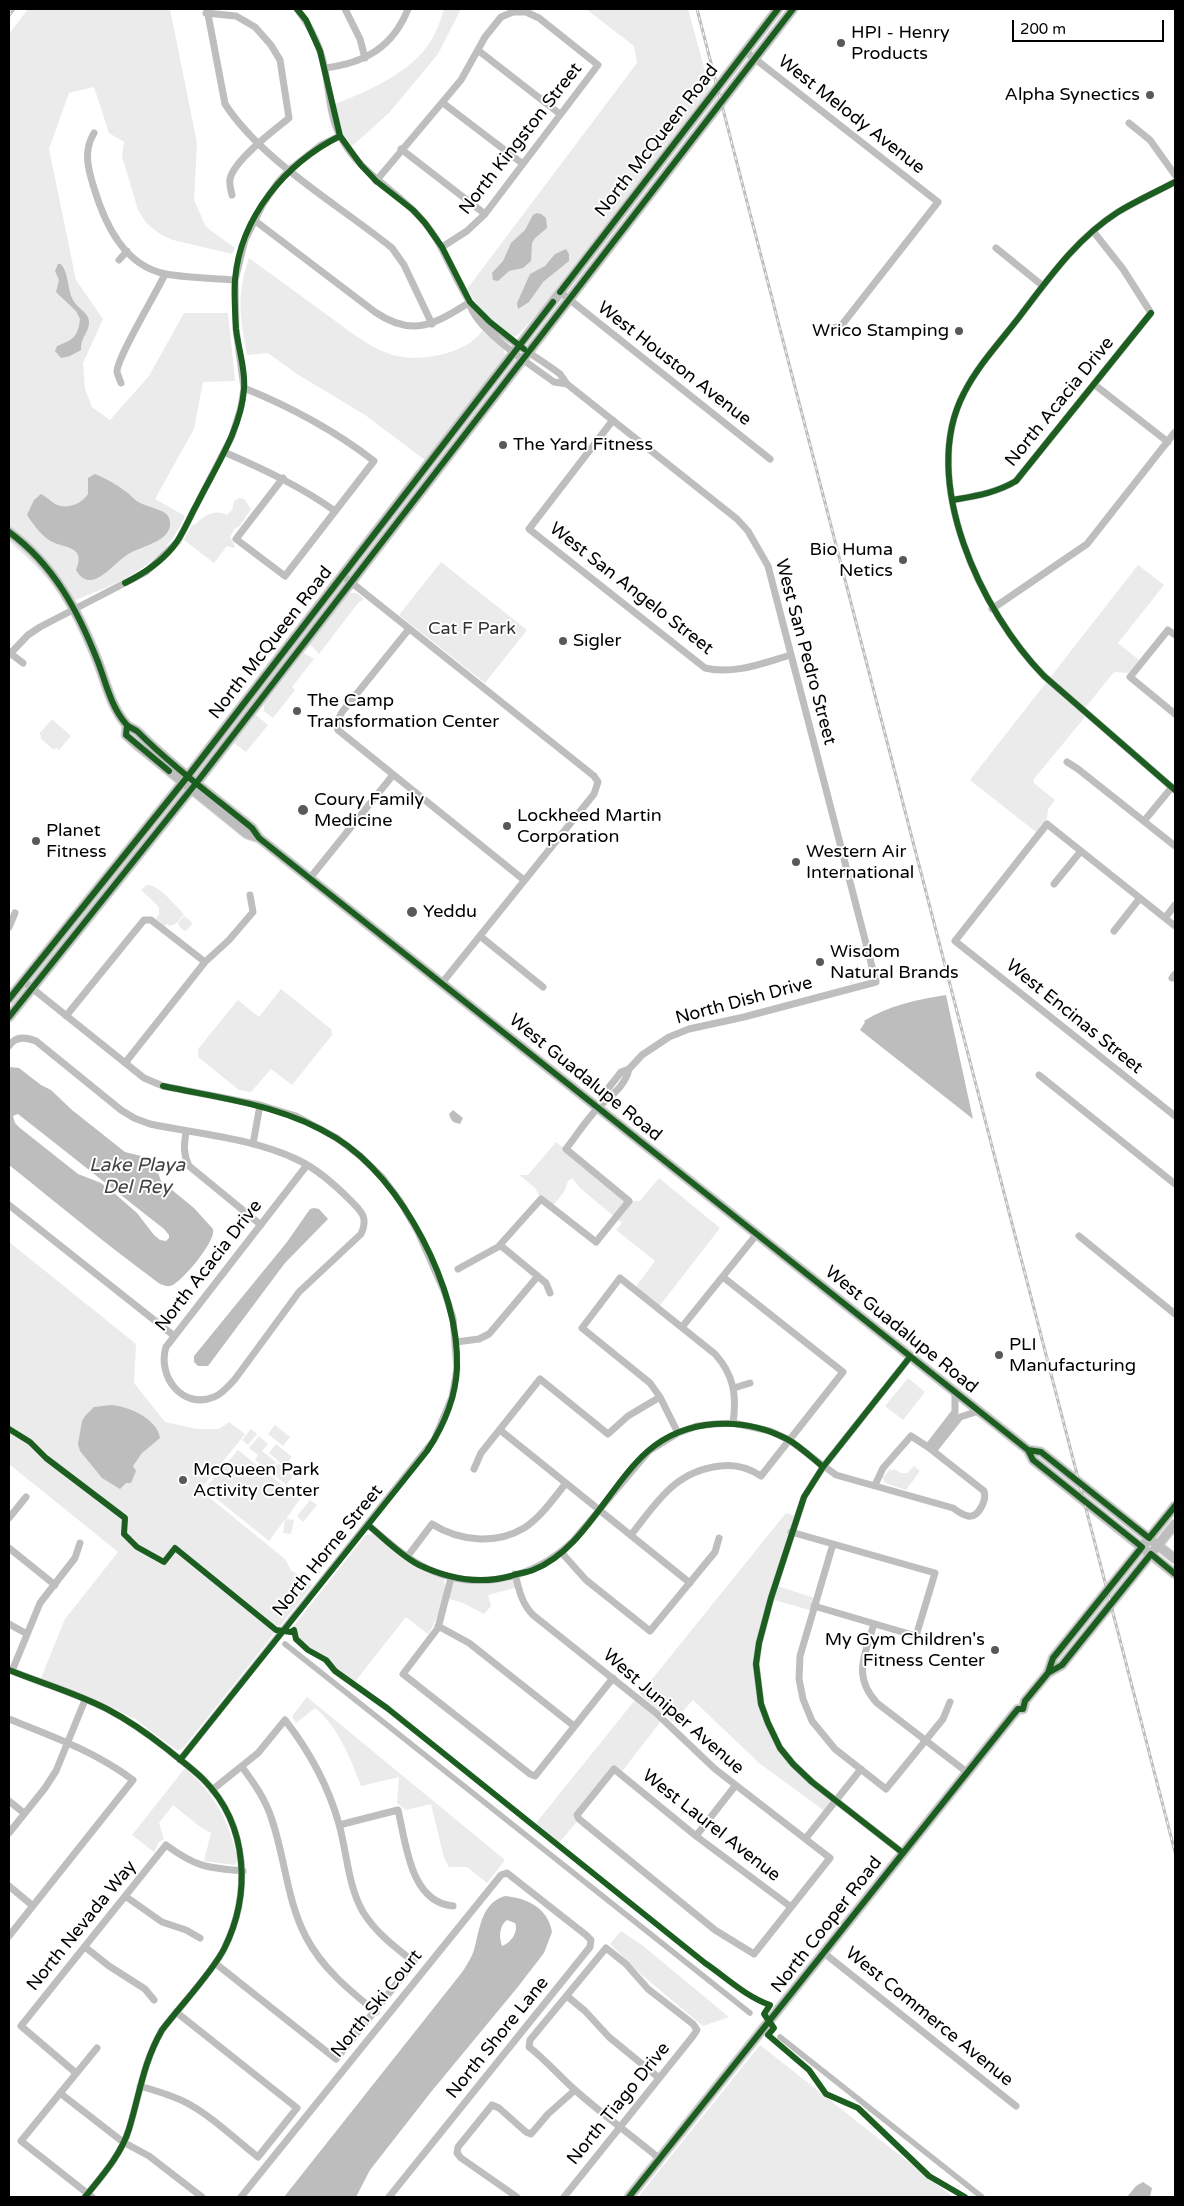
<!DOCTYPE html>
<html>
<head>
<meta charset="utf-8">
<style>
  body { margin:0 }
  #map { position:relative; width:1184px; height:2206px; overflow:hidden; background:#fff; font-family:"Varela Round",sans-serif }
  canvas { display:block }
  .frame { position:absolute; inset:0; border:10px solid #000; pointer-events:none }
  .scale { position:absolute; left:1012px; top:20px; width:152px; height:22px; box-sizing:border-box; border:2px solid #000; border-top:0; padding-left:6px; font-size:15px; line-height:18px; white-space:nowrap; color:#000; -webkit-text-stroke:4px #fff; paint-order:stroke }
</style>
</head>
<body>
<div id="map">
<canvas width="1184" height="2206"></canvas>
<div class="frame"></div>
<div class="scale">200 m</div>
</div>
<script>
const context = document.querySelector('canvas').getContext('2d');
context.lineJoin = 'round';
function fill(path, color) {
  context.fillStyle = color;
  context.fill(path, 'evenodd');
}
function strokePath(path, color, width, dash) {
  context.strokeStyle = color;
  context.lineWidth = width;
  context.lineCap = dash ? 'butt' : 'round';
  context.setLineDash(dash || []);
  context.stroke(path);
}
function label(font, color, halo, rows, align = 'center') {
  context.font = font + ' "Varela Round",sans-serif';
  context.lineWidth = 4;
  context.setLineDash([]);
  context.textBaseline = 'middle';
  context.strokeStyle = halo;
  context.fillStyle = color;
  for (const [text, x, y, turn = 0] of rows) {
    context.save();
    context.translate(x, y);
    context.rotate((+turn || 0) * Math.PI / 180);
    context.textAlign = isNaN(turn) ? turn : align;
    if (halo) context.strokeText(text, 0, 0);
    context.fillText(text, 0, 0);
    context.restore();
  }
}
fill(new Path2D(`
  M28 9H170L197 143 194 200 206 227 235 248 232 254 173 240 160 234 147 224 138 210 122 156 124 142 109 133 94 87 69 93 49 149 76 280 103 319 83 363 85 389 92 407 110 420 149 376 184 313H228L235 381 203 382 194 429 155 499 185 516C161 570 116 584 65 604 52 580 30 560 9 541V34Z
  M444 9H461L438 54 389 113 350 148 339 126 335 104C371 90 420 69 436 31 440 24 441 16 444 9Z
  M586 9H688L710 89 546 303 518 335 512 337 482 312 467 289 637 63 634 46Z
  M249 258 356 336C388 358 409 363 447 353 461 349 473 343 482 331L504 349 505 355 425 460 365 415 297 374 268 353 247 355C240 316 236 296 249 258Z
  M239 498 244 499 251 509 239 527 235 528 230 537 235 546 233 548 227 546 214 563 184 540 192 525 196 524C203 515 217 509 227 515L232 510 234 501Z
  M441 562 527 630 485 683 399 615Z
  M1138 565 1164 585 1118 643 1139 660 1128 673 1114 672 1081 713 1085 717 1033 780 1035 784 1055 800 1048 809 1047 819 1036 832 970 780Z
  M349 593H357L364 599 358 603 319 654 310 644Z
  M304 653 314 659 292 687 295 690 273 718 264 711V705Z
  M256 715 268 725 246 752 234 743Z
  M52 719 71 736 59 750 56 748 54 750 40 738 42 736 39 734Z
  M147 885C159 884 175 906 184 914L177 923 170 926 167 924 165 927 156 919 159 914V907L141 890Z
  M184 916 193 923 187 930 184 931 179 926 178 923Z
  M281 989 331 1029 332 1035 292 1085 271 1069 251 1092 239 1090 198 1057V1049L238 1000 259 1017Z
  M556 1142 629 1201H640L659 1178 720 1228 658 1308 634 1289 655 1261 616 1230 622 1223 580 1188 572 1178 568 1181 564 1192 552 1207 541 1199 535 1188 519 1175H528Z
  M9 1242 136 1344 134 1383 165 1422 197 1429H219L229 1422 245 1434 200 1490 285 1559 291 1570 312 1586 184 1747 178 1751 135 1719 105 1704 41 1678 65 1619 118 1552 9 1464Z
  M908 1378 925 1392 903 1420 885 1406Z
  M275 1425 290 1437 283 1446 268 1434Z
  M251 1429 257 1434 248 1445 242 1440Z
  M259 1436 268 1444 262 1451 276 1462 269 1471 255 1460 258 1455 249 1448Z
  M276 1444 292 1457 284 1466 269 1453Z
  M238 1450 300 1499 286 1519 294 1520 291 1534 283 1533 285 1519 269 1541 208 1492 207 1486Z
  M278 1463 293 1476 286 1485 271 1472Z
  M914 1466 920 1471 906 1490 885 1483 883 1478 890 1469 892 1471 894 1469 901 1473H907Z
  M310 1500 317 1505 303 1522 297 1516Z
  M786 1513 796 1516 775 1585 817 1599 813 1611 771 1599 756 1664 767 1722 793 1764 836 1800 826 1812 759 1763 693 1700 673 1722 640 1694Z
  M373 1533 443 1577C450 1588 436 1624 428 1634L406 1617 354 1683 290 1631 365 1536Z
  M515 1574 518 1587 488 1595 491 1606 484 1614 463 1603 446 1598 451 1578 467 1580Z
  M307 1697 505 1860 487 1883 467 1867H449L444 1858 431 1804 406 1810 397 1803 399 1777 361 1786C351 1760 338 1726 315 1708L296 1723 292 1716Z
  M635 1700 661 1721 620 1774 614 1769 577 1815 579 1819 559 1843 536 1823Z
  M185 1768C216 1796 229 1820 238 1861L235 1865 204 1861 211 1833 199 1826 173 1805 159 1823 164 1839 159 1842 154 1852 132 1835Z
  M621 1931 642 1945 729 2017 703 2026 643 1976 610 1944Z
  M760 2045 953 2197H638Z`), '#ebebeb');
fill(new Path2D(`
  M537 213 541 214 546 218 547 228 535 238 532 243 531 261 523 268 509 271 498 281 493 280 492 273 503 261 511 243 525 230 533 215Z
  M566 249 569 254V261L543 282 529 302 518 309 517 303 530 274 545 266 555 254Z
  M58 264H61C69 273 67 289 73 300 77 308 88 312 89 321 90 332 80 337 81 350L70 356 61 358 55 351 57 346C73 340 78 337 80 319L76 311 56 292 59 280 55 271Z
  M95 474C106 479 116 484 125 491 130 494 134 500 140 503 148 507 157 508 165 513 168 515 170 519 170 522 172 541 142 546 130 553 113 562 92 597 76 570 87 544 62 549 49 540 40 534 33 524 27 515L34 500 41 494C47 497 50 501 55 504 66 510 82 504 88 494V478Z
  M946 995 973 1119 860 1030 865 1022 864 1021C887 1006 918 999 946 995Z
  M9 1067 19 1068 41 1085 51 1090 72 1110 125 1152 153 1159 161 1181 194 1208 213 1229C217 1240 181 1284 170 1286 163 1287 157 1282 152 1278 103 1242 57 1203 9 1165ZM18 1114 164 1229 169 1235V1238L166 1241 160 1240 154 1235 137 1213 113 1192 101 1183 78 1174 20 1128 15 1123 13 1116Z
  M453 1110 463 1118 460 1124C452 1122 452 1122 449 1114Z
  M314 1208 319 1209 328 1219 285 1263 208 1366H198L194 1362V1356L287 1242 310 1209Z
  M111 1405C128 1406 158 1419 160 1438L142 1453 133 1466 136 1471 131 1483H126L120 1489 102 1478 80 1451 78 1444 82 1421 85 1416 94 1407Z
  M505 1896C527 1898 548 1908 552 1932L544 1953 517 1988 431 2092 370 2170 356 2197H284L463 1971C467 1964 472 1957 474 1950 480 1929 481 1903 505 1896ZM507 1920 515 1923C519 1931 511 1943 502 1946 499 1937 499 1926 507 1920Z
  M1143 2182 1152 2188 1150 2197H1127L1136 2186Z`), '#bdbdbd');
strokePath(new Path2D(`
  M285 1644 750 2013
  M780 2037 982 2197`), '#bdbdbd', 5.5);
const major = new Path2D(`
  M9 532C54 565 78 611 98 662 106 683 111 707 126 724 129 728 135 729 138 732 173 767 214 797 252 828L259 838 1028 1450 1033 1460 1175 1574
  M127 726 126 735 137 745 247 834 259 838
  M9 999 188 776 778 9
  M9 1017 201 777 793 9
  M1028 1450 1041 1452 1175 1559
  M1048 1673 1062 1665 1175 1524
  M629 2197 1013 1715 1018 1709H1023L1025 1701 1048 1673 1053 1658 1175 1506`);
strokePath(major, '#dbdbdb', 11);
strokePath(new Path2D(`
  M207 9 225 104C262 161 339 205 392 248L404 265 432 324
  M297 9C311 27 321 47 325 70 329 91 330 117 340 136 361 176 398 190 424 222 444 245 452 275 469 301 489 331 531 352 560 374L567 384 737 519 748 531 768 566 876 982 744 1017 689 1029 669 1037 642 1055 629 1069 621 1072 603 1095 599 1108
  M345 9 360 39 365 58
  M206 13 236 16 255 27 271 45 280 60 289 118C275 129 233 161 230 179 229 184 231 190 232 195
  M479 51 560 114
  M745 51 938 202 841 326 830 329
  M325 68C365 63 393 47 408 9
  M443 103 523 164
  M1129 123 1150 140 1175 175
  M94 133C83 151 88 169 94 188 105 224 124 266 166 274 188 278 212 278 235 280
  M401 149 485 214
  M376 181 461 80 485 37 501 17 513 12H526L539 18 598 65 485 214 467 231 442 247
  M1175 182C1156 192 1136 201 1118 212 1077 238 1049 278 1020 316 1001 341 978 365 964 393 918 480 982 613 1044 676L1175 790
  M254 220 375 312C413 338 435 324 470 302
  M996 248 1043 286
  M119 260 127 251
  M560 292 770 459
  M470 304C475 329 532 366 554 382L567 384
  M121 383C120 380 118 376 117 372 116 359 157 292 165 274
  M1095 385 1168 442
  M244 388C291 407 334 430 374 461L285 576 236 539 283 478
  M613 420 529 529 705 668C735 675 762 663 791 655
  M224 452C263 469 300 486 335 511
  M953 500C975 496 996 493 1016 481L1151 313 1123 269 1093 231
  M342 575 594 776 598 782 594 794 442 983
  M992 609 1087 544 1175 432
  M409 629 342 712 336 724 338 730 524 880
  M1175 635 1168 630 1130 677 1175 714
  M10 653 23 663
  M9 655 28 635 40 627 146 572 178 541 232 436 241 407 244 388 236 329 235 280 245 240 263 204 278 182 289 170 321 145 340 136
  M1067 762 1078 769 1175 846
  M1144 821 1172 787
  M310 878 393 775
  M1054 884 1081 851
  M1165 918 1175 905
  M1175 926 1047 824 955 941 1175 1116
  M9 927 15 913
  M1114 931 1140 898
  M480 936 543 987
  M1172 978 1175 974
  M23 981 144 1078 163 1086 260 1105 296 1116 337 1138 360 1156 382 1177 400 1201 418 1232 445 1293 453 1318 457 1369 452 1397 434 1440 180 1760
  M66 1016 144 920H151L205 962
  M9 1046C15 1036 26 1037 36 1041L121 1110 134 1118 150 1124C198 1134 253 1138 298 1160 317 1169 334 1184 349 1199 361 1211 369 1217 361 1234L299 1292 235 1379C229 1386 222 1394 214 1397 182 1410 157 1376 166 1347L307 1165
  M125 1063 205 962 229 940 253 912 250 895
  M1039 1075 1175 1184
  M186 1132C184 1145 183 1154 189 1166L261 1225
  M253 1144 260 1105
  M9 1205 173 1335
  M1079 1236 1175 1314
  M500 1245 546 1283 550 1293
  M458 1269 498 1247 541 1199 596 1242 629 1201 566 1149C577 1135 586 1120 598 1108 610 1096 625 1087 629 1069
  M682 1327 757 1234
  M456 1342 479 1339 489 1334 538 1276
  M734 1388 750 1383
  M500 1430 690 1583
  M678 1433 660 1397 650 1383 582 1328 620 1278 715 1354C734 1375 737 1396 733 1423
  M928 1447 955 1412V1392
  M933 1451 960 1417 979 1411
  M474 1469 481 1453 540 1379 608 1434 628 1416 660 1397
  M9 1518 26 1497
  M368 1525C384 1538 399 1553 417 1563 469 1594 530 1582 573 1541L649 1451 678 1433 697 1426 714 1424 733 1423 770 1431 789 1440 836 1475 953 1508C957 1511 963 1515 968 1516 979 1518 987 1499 984 1491L928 1447 911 1436 883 1468 875 1485
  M791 1532 935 1573 916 1636 814 1606
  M631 1535C657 1502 675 1471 720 1466 735 1464 749 1468 761 1476L843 1372 723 1277
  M833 1544 800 1656 799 1679 803 1699 812 1721 835 1749 886 1789 943 1719 950 1702
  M9 1548 55 1585
  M561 1552 586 1580 650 1631 715 1552 719 1538
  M407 1557 432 1524C459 1541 496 1545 524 1528 541 1517 554 1498 566 1483
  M515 1574C519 1590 522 1604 533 1615L656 1713 715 1769 830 1858 754 1954 715 1930 579 1819 577 1815 614 1769 696 1836 791 1907
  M451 1578 438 1628 403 1674 530 1774 535 1776 613 1678
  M9 1624 27 1634
  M874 1624C865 1655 852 1676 877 1703L968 1773
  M438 1626 469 1643 574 1726
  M9 1670C41 1683 76 1693 107 1709 128 1720 148 1734 167 1749 179 1759 193 1769 204 1780 249 1826 251 1895 224 1949 211 1974 180 2006 162 2030 143 2063 140 2093 129 2129 121 2155 102 2176 85 2197
  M12 1671 40 1603 75 1558 80 1543
  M9 1719C52 1736 96 1752 133 1780L9 1936
  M242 1767C254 1783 266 1800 272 1820 285 1858 287 1901 306 1937 322 1968 349 1990 376 2012
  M212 1790 258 1753 285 1720C310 1752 328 1785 339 1824 347 1853 348 1886 363 1912 376 1933 395 1947 414 1962L336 2059 215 1963
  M9 1801 24 1813
  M339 1825 398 1810C406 1843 410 1902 453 1906
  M9 1833 45 1788 56 1771 85 1700
  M696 1836 735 1786
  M806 1838 861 1769
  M903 1853 812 1782 793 1764 780 1748 768 1723 761 1704 756 1664 759 1643 771 1598 804 1497 823 1467 910 1357
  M9 1886 33 1906
  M125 1896 162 1922 186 1930 200 1938
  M85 1947 109 1966 145 1989 154 2000
  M824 1953 1016 2106
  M567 1996 585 2011 609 2037 659 2078
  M76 2073 21 2026 166 1845C196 1867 207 1868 243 1871
  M140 2086C156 2091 172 2095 187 2103 213 2117 235 2139 258 2157L297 2108 176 2012
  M60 2093 123 2142 149 2156 202 2197
  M92 2197 21 2141 97 2048
  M241 2197 501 1875 507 1873 586 1935 591 1940 590 1947 389 2197
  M517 2197 461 2158 457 2153 458 2147 492 2105 499 2108 526 2132 531 2134 548 2114 575 2090
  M564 2197 693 2036 697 2030 693 2024 648 1989 626 1964 606 1948 530 2040 529 2047C546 2060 559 2076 575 2090 602 2114 631 2135 660 2159`), '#bebebe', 7);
strokePath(major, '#bebebe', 9);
const rail = new Path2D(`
  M697 9 1175 1852
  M9 16 14 9`);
strokePath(rail, '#bebebe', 3);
strokePath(rail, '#fff', 1, [4]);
strokePath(new Path2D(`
  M297 9 306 20 320 51 340 136 361 165 376 181 413 210 425 223 442 247 470 302 490 322 524 349
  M1175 182C1156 192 1136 201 1118 212 1077 238 1049 278 1020 316 1001 341 978 365 964 393 918 480 982 613 1044 676L1175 790
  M560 292 778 9
  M953 500C975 496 996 493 1016 481L1151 313
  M9 532C54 565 78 611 98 662 106 683 111 707 126 724 129 728 135 729 138 732 173 767 214 797 252 828L259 838 1028 1450 1033 1460 1142 1547 1053 1658 1048 1673 1025 1701 1023 1709H1018L1013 1715 629 2197
  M125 583C143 574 160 563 173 547 183 535 189 518 197 504 215 468 241 430 244 389 246 370 238 348 236 329 235 313 234 295 235 280 240 217 286 163 340 136
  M127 726 126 735 169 771
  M9 999 188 776 553 302
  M9 1017 201 777 793 9
  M163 1086C223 1099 283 1105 336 1138 402 1178 460 1290 457 1367 456 1397 443 1427 427 1451L180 1760
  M9 1429 30 1442 46 1458 125 1518 124 1534 137 1547 164 1562 175 1548 276 1630 291 1632 294 1630 296 1639 308 1650 326 1660 335 1671 387 1708 705 1963C727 1978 745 1996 770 2005L764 2014 774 2028 768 2035 809 2070 826 2094 858 2108 929 2176 965 2197
  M1028 1450 1041 1452 1149 1538 1175 1506
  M368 1525C384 1538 400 1555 419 1565 449 1579 479 1585 511 1576 518 1573 526 1573 533 1570 583 1551 609 1485 648 1451 686 1418 743 1416 787 1439 800 1446 811 1457 823 1467
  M9 1670C41 1683 76 1693 107 1709 128 1720 148 1734 167 1749 179 1759 193 1769 204 1780 249 1826 251 1895 224 1949 211 1974 180 2006 162 2030 143 2063 140 2093 129 2129 121 2155 102 2176 85 2197
  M1048 1673 1062 1665 1151 1554 1175 1574
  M903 1853 812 1782 793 1764 780 1748 768 1723 761 1704 756 1664 759 1643 771 1598 804 1497 823 1467 910 1357`), '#1b5e20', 6);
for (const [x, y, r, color] of [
  [841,43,5,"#595959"],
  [1150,95,5,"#595959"],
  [959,331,5,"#595959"],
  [503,445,5,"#595959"],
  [903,560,5,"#595959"],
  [563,641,5,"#595959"],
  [297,711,5,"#595959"],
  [303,810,6,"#595959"],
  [507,826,5,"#595959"],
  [36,841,5,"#595959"],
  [796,862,5,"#595959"],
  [412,912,6,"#595959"],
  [820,962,5,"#595959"],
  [999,1355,5,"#595959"],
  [183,1480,5,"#595959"],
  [995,1650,5,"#595959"]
]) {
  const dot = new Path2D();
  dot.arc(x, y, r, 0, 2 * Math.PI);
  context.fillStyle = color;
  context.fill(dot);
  strokePath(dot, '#fff', 2);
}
label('18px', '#000', '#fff', [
  ["HPI - Henry",851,33],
  ["Products",851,54],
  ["Alpha Synectics",1140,95,"right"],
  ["Wrico Stamping",949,331,"right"],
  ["The Yard Fitness",513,445],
  ["Bio Huma",893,550,"right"],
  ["Netics",893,571,"right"],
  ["Sigler",573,641],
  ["The Camp",307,701],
  ["Transformation Center",307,722],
  ["Coury Family",314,800],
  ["Medicine",314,821],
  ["Lockheed Martin",517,816],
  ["Corporation",517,837],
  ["Planet",46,831],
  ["Fitness",46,852],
  ["Western Air",806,852],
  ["International",806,873],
  ["Yeddu",423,912],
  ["Wisdom",830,952],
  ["Natural Brands",830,973],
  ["PLI",1009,1345],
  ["Manufacturing",1009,1366],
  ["McQueen Park",193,1470],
  ["Activity Center",193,1491],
  ["My Gym Children's",985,1640,"right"],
  ["Fitness Center",985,1661,"right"]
], 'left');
label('18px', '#000', '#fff', [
  ["West Melody Avenue",851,115,38],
  ["North Kingston Street",521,139,-52],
  ["North McQueen Road",657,141,-52],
  ["West Houston Avenue",674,364,38],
  ["North Acacia Drive",1060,402,-51],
  ["West San Angelo Street",631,589,38],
  ["North McQueen Road",271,643,-52],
  ["West San Pedro Street",805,652,75],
  ["North Dish Drive",744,1001,-15],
  ["West Encinas Street",1074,1017,39],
  ["West Guadalupe Road",585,1078,39],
  ["North Acacia Drive",209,1266,-52],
  ["West Guadalupe Road",901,1330,39],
  ["North Horne Street",328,1551,-51],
  ["West Juniper Avenue",673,1712,41],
  ["West Laurel Avenue",711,1826,38],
  ["North Cooper Road",827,1925,-52],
  ["North Nevada Way",82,1926,-51],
  ["North Ski Court",377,2004,-51],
  ["West Commerce Avenue",929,2017,39],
  ["North Shore Lane",498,2038,-51],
  ["North Tiago Drive",619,2104,-51]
]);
label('18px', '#313131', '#fff', [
  ["Cat F Park",472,629]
]);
label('italic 19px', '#424242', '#fff', [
  ["Lake Playa",137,1166],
  ["Del Rey",137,1188]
]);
</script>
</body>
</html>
